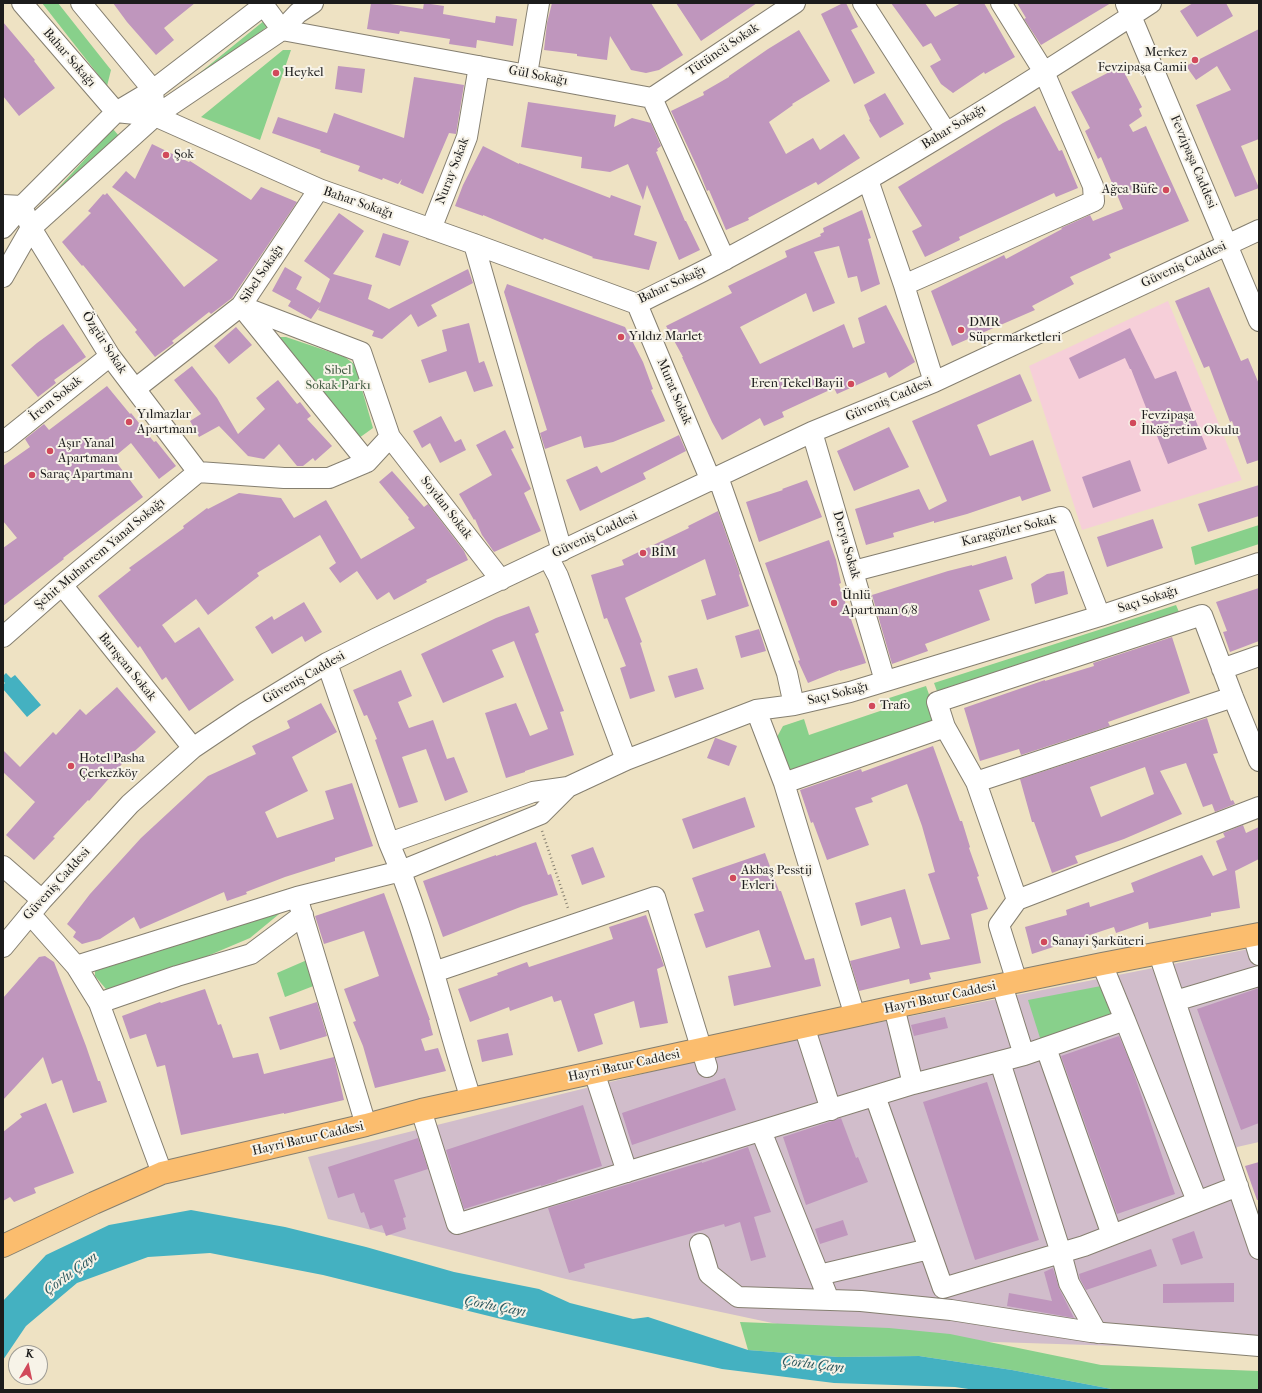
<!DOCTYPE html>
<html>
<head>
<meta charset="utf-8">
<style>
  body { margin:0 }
  #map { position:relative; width:1262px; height:1393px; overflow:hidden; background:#eee2c3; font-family:"IM FELL French Canon",serif }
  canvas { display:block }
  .frame { position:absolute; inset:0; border:4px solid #1c1c1c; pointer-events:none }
  .north { position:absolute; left:8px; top:1345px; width:40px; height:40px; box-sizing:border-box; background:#f7f3e8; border:1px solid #9f9d96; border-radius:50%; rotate:9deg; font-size:11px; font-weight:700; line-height:16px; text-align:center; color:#1c1c1c }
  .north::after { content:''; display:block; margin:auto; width:14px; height:18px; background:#d1495b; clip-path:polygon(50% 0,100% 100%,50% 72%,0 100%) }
</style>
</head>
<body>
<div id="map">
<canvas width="1262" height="1393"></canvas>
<div class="frame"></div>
<div class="north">K</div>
</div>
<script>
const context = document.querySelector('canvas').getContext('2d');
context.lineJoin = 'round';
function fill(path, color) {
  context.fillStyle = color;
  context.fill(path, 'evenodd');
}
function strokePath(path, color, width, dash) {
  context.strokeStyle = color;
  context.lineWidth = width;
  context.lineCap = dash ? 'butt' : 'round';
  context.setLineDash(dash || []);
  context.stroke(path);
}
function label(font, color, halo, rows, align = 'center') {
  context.font = font + ' "IM FELL French Canon",serif';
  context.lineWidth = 4;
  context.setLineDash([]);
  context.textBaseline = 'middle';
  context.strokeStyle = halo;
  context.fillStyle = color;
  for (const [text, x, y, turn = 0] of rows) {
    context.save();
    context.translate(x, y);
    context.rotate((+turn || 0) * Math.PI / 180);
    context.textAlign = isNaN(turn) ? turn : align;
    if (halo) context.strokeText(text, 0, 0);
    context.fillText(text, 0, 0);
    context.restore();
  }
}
fill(new Path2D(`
  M1168 301 1242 480 1082 530 1029 366Z`), '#f6cfd9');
fill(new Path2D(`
  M1259 947V1142L1237 1147 1236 1158 1259 1249V1355L1120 1346 838 1337 566 1279 328 1219 308 1157 735 1051Z`), '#d1bdcb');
fill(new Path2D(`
  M42 3H58L111 70 107 86Z
  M265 20 269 25 174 102 170 97Z
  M283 50H291L260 140 201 117Z
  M113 129 119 136 47 200Z
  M277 337H286L345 357 355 365 373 428 359 438Z
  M1259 525V544L1195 565 1191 547Z
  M1176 605 1179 612 938 694 934 683Z
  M926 686 936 714 930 725 787 771 777 737 783 726 804 719 809 735 883 710 880 701Z
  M284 910 250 938 198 960 120 988 106 989 95 976V971Z
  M307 960 316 985 285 997 277 973Z
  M1101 986 1113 1019 1041 1041 1028 1000Z
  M740 1322 889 1328 950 1334 1101 1365 1259 1371V1390H1117L1012 1370 919 1356 838 1357 748 1350Z`), '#88d08b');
fill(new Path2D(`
  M6 673 11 678 15 675 41 705 27 717 3 689V685L5 683 3 681V676Z
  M191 1210 285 1227 366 1247 454 1272 539 1289 570 1303 633 1319 648 1317 748 1350 838 1357 919 1356 1012 1370 1117 1390H975L955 1387 834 1383 722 1369 505 1320 323 1275 210 1253 148 1257 77 1283 26 1326 3 1360V1301L46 1255 109 1225Z`), '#44b1c1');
fill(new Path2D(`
  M113 3H195L164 28 174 40 156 55 127 22Z
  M371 3H384L423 9 424 3 444 6 443 14 495 23 496 16 517 19 513 46 477 40 476 48 449 44 450 39 400 31 399 34 367 29Z
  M552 3H651L683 55 659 70 646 73 631 70 610 36 607 60 577 56V54L544 50 547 23Z
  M676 3H757L701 41Z
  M843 3H846L858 27 851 30 875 73 854 84 821 14Z
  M891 3H925L935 17 961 3H984L1015 57 985 74 984 72 953 93 941 84 930 66 941 60 931 43 923 47Z
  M1017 3H1111L1041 45 1024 19 1026 18Z
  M1193 3H1226L1233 16 1197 37 1180 11Z
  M3 22 35 60 34 61 55 88 19 116 3 96Z
  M1259 29V139L1241 146 1259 188 1235 197 1196 105 1231 90 1217 66 1196 80 1186 66Z
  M799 30 830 81 792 104 793 105 769 122 786 154 813 138 820 150 844 134 860 158 818 185 816 182 748 218 749 220 726 230 709 190 707 191 699 171 671 111 704 95 703 92 729 77V76L768 49Z
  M338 66 365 69 362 93 335 89Z
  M1121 66 1142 107 1139 109 1142 116 1129 125 1133 132 1146 126 1189 221 1109 254 1111 258 1070 277 1074 284 1032 306 1035 310 952 346 931 291 1004 255 1006 259 1062 229 1061 228 1090 215 1093 221 1123 209 1101 157 1098 159 1085 131 1090 128 1071 92Z
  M414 77 464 85 456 134 449 133 423 194 400 184 402 179 398 184 383 178 382 180 358 171 360 166 320 152 321 150 272 133 278 117 327 133 334 113 404 138Z
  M885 93 904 124 880 138 869 120 870 119 864 105Z
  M528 102 616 115 614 127 632 118 651 123 661 146 657 149 658 151 656 152 685 221H686L700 250 679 260 647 185 643 200 628 164 610 172 581 168 582 157 521 147Z
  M1035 106 1059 151 1062 150 1078 188 1056 197 1054 193 959 237 960 240 925 257 912 231 922 226 898 187 1003 123Z
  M152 144 189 162 190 161 251 200 261 187 297 202 232 298 211 314 209 312 172 341 174 343 155 357 135 332 137 330 83 265 82 266 62 242 91 213 88 211 103 194 105 195 107 193 184 287 218 260 112 187 126 171 135 179Z
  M483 146 519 164V163L610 198 611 195 641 206 634 235 657 242 649 270 592 258 593 257 544 238 543 240 483 215V216L455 206 463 185Z
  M862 210 871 238 868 239 880 284 861 292 857 276 848 278 839 246 814 252 835 303 813 312 806 293 740 327 760 364 844 324 853 348 865 343 858 318 886 305 915 362 889 378 886 372 837 394 834 388 782 412 784 417 764 426 760 418 722 440 712 422 682 357H683L666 326 732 293 728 286 787 257 785 251 821 236 820 234 824 232 823 228Z
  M339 213 364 231 333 274 372 285 368 299 389 309 468 269 473 283 431 305 437 316 418 327 411 314 382 339 372 336 374 331 318 310 320 306 311 319 288 306 291 301 272 291 285 267 302 277 296 289 320 303 330 279 304 261Z
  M383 233 409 241 400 266 375 257Z
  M507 284 625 327 643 362 653 389 651 390 665 421 613 442 584 448 581 436 545 449 540 433 547 430 504 292Z
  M1209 287 1241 361 1248 358 1259 384V460L1247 464 1232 421 1230 422 1209 366 1204 368 1175 301Z
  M469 323 479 363 484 361 493 386 474 392 466 371 429 383 421 360 447 351 442 330Z
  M63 324 86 357 54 380 56 383 38 397 11 365 37 343Z
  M236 327 252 345 229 364 214 346Z
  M1130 328 1155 379 1176 371 1207 449 1168 464 1131 369H1130L1125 358 1079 379 1069 358Z
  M192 366 217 398 238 434 265 409 256 398 278 380 297 404 300 402 311 416 307 419 332 446 315 461 313 458 303 466H297L279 444 264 459 248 456 219 426 199 437 190 421 201 414 174 380Z
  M1020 374 1032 401 977 425 990 456 1033 440 1051 491 1022 501 1020 496 967 514 934 523V521L893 533 894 537 866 545 855 509 919 489 929 510 947 501 912 421Z
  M107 386 130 414 131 413 154 442 156 441 176 466 159 479 131 443 113 458 143 497 63 558 64 559 3 606V548L17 538 3 521V466L30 447 25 439 44 424 49 430Z
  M441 416 455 442 461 439 466 450 440 463 430 443 422 448 413 431Z
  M889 427 909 467 854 491 837 451Z
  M505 430 514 448 511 449 531 489 524 493 541 531 494 552 482 535 475 519 474 520 459 494 492 475 476 445Z
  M679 435 686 451 643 473 646 479 580 511 566 480 597 466 601 473Z
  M1130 460 1141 491 1093 508 1082 477Z
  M392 471 424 507 428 504 464 551 468 560 426 580 427 582 394 600 389 592 377 600 357 571 340 583 329 568 336 563 320 535 257 573 259 576 208 615 196 599 162 625 175 643 199 627 234 680 189 711 166 677 162 680 140 646 138 648 98 596 131 570 129 568 184 528 183 526 207 508 208 509 239 493 281 498 294 518 326 500 361 559 415 528 408 519 409 518 379 482Z
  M807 480 822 517 759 542 746 502 783 490 782 489Z
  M1259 485V516L1208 532 1198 504Z
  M718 511 740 574 739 575 749 606 707 620 701 600 716 595 705 559 625 598 642 642 640 643 655 691 630 699 620 668 626 666 607 618 604 619 591 575 624 565 622 560 689 528 688 526Z
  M1153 519 1163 548 1107 567 1097 537Z
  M829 540 836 560 841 583 839 584 866 663 840 671V670L808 683 798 661 800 660 765 563Z
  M1006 556 1013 579 979 590 990 620 925 644 928 651 892 664 872 595 948 571 972 565V566Z
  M1064 571 1068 594 1035 604 1031 584 1047 574Z
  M1259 588V641L1230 652 1223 632 1227 631 1216 602Z
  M304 602 322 632 305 642 302 636 272 654 255 627 272 616 274 620Z
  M529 606 539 632 535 634 564 711 560 712 574 755 525 771V772L506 778 485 713 516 703 530 736 548 729 514 641 492 650 504 677 443 703 421 654 496 618Z
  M759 629 766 651 741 658 735 636Z
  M1172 637 1190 693 1108 722 1110 726 1021 755 1019 749 980 761 964 708 1045 680V681L1094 666 1093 663Z
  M697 668 704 689 675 698 668 676Z
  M401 670 412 696 398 702 409 728 433 720 447 759 454 757 468 792 445 801 426 749 402 757 418 802 399 808 375 740 377 739 367 715 364 716 353 690Z
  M117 687 156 732 129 756 89 801 88 800 53 837 55 838 34 860 6 835 35 802 3 772V750L20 767 53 732 56 735 80 709 86 715Z
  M321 703 337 732 292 757 308 791 265 812 277 838 334 819 325 791 352 783 373 846 335 858V861L285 877 246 892 247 894 227 901 224 892 140 929 134 917 100 939 82 944 73 937 76 932 67 924 90 894 141 838 208 776 256 754 252 746 290 728 287 721Z
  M1207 718 1218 753 1213 754 1231 801 1233 800 1235 804 1215 812 1212 804 1203 807 1186 763 1160 771 1182 814 1124 839 1075 856 1078 863 1052 873 1034 822H1032L1020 779ZM1145 767 1154 794 1101 817 1090 787Z
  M715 738H716L737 746 729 766 707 758Z
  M933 746 960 821H962L970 847 969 848 979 876 977 877 988 909 971 914 981 963 929 973 931 979 910 984 909 979 859 991 850 961 900 948 891 917 861 926 855 903 905 889 921 945 950 939 928 874 935 872 922 826 907 784 871 798 873 802 855 808 869 845 827 860 813 822 811 823 800 790 861 769 862 772Z
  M745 797 755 827 693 849 682 819Z
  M1243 825 1246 833 1259 827V859L1235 871 1240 908 1211 913V916L1149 929 1148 922 1116 933 1114 927 1032 954 1025 927 1067 915 1066 910 1089 902 1090 907 1134 892 1131 883 1202 855 1213 876 1227 870 1216 841 1225 837 1223 833Z
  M536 842 548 875 551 874 558 895 523 906 443 937 423 881 496 855V856Z
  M593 847 605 877 582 885 571 855Z
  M765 853 779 891H781L805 960 814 958 821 986 734 1006 728 976 771 967 759 930 706 948 694 914 704 911 692 878Z
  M384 893 430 1020H429L433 1035 421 1039 425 1051 438 1048 446 1071 375 1088 363 1046 353 1022 356 1021 344 989 379 976 364 931 324 944 315 916Z
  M646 915 664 966 657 969 668 1023 640 1028 634 1001 594 1014 603 1044 578 1052 561 1000 554 1002 552 996 510 1011 509 1007 470 1022 458 989 498 975 497 973 527 962 529 967 613 939 609 927Z
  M45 956 54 962 86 1046 98 1081H100L107 1102 73 1113 62 1080 52 1084 43 1057 3 1100V998L39 957Z
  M1259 988V1123L1241 1130 1197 1009Z
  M205 989 218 1025 221 1024 233 1058 258 1053 264 1074 334 1057 344 1100 284 1114V1113L181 1135 165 1065 157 1067 146 1034 130 1039 122 1016 160 1002 161 1003Z
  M317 1002 327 1036 280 1050 269 1017Z
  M945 1017 948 1028 914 1036 911 1025Z
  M508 1033 513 1055 482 1062 477 1040Z
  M1119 1036 1130 1062 1175 1194 1117 1214 1061 1056Z
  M725 1078 736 1110 632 1145 622 1113Z
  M987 1082 1039 1240 975 1260 923 1102Z
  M46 1103 74 1173 34 1188 36 1193 14 1202 10 1197 3 1201V1132L22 1117 20 1114Z
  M583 1105 602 1166 557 1180V1181L541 1186V1185L464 1209 446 1150Z
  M841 1118 856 1158 858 1157 868 1182 806 1205 783 1137Z
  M418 1138 428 1169 394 1180 406 1217 403 1218 406 1229 386 1236 382 1225 370 1229 364 1212 361 1213 354 1193 338 1198 328 1167Z
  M748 1147 771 1212 754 1217 766 1257 751 1261 740 1222 725 1227 724 1224 584 1264 585 1268 569 1273 548 1208 702 1162V1163Z
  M1259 1162V1200H1257L1245 1166Z
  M843 1220 848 1235 820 1244 815 1229Z
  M1194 1231 1203 1258 1181 1265 1172 1239Z
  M1151 1249 1157 1266 1086 1290 1080 1279 1079 1274Z
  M1053 1268 1059 1288 1074 1318 1007 1306 1009 1293 1052 1301 1044 1272Z
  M1234 1283V1302L1163 1303V1284Z`), '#bf96bd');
const minor = new Path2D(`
  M22 3 116 112 155 116 319 189 474 244 637 304C666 289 697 275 726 259 872 181 1013 94 1151 3
  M81 3 153 90 154 103
  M262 3 282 30 652 98 725 260
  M863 3 946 132
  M1126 4 1259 321
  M527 74 539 3
  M652 98 795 3
  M868 180 904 285 934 382
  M3 205 22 206 31 228 110 356 198 472
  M3 228 22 206 116 112 153 90 264 5
  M431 229 467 137 479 66
  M474 244 562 551
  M3 277 31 228 155 116 282 30 298 13 313 3
  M904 285 1094 201 1093 186 1044 72 1001 3
  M637 304 711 481
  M241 306 367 462
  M135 389 241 306 319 189
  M812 432 885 681
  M390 437 501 580
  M3 442 110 356
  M198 472 284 478H329L367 462 390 437 361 352 241 306
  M718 477 787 673 794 705
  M548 557 558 576 626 760 756 710 794 705 850 692 1100 616 1259 563
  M854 571 1061 517 1100 616
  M62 585 193 748
  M3 637 62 585 198 472
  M327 663 389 843C425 925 443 1014 471 1099
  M1222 669 1259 656
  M756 710 784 783 855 1016
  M976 782 1233 697
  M784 783 945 727
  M389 843 533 792 568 787
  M3 866 42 900
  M297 897 366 1125
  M1017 900 976 782 945 727 937 702 1202 615 1233 697 1259 761
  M30 914 76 966 99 1003 162 1173
  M1253 935 1259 955
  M3 947 42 900 130 804 193 748 245 713 327 663 377 638 812 432 934 382 1259 230
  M1159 954 1259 1249
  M76 966 297 897 401 871 541 814 568 787 626 760
  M434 972 655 897 707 1067
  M1017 982 999 925 1017 900 1259 807
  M1002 985 1024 1055
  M1175 1001 1259 976
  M99 1003 177 976 251 954 303 915
  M894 1007 913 1084 1024 1055 1125 1020 1102 964
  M1125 1020 1197 1201
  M804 1026 831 1110
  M1046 1048 1112 1235
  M1000 1062 1061 1253 1069 1283 1097 1333
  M594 1072 627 1172
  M875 1096 943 1288 1084 1246 1238 1186
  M421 1110 457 1224 913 1084
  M761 1131 829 1300
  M700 1244 709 1274 738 1297 861 1301 951 1310 1091 1332 1259 1346
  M819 1275 929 1249`);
const major = new Path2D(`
  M3 1246 94 1203 162 1173 366 1125 421 1110 894 1007 1102 964 1259 934`);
strokePath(minor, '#857f70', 22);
strokePath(major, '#857f70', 24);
strokePath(new Path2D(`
  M542 831 568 908`), '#857f70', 2.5, [1, 3]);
strokePath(minor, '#fff', 20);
strokePath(major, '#fbbd6e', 22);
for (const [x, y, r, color] of [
  [1195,60,4,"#d1495b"],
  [276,73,4,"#d1495b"],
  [166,155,4,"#d1495b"],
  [1166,190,4,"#d1495b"],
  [961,330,4,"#d1495b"],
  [621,337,4,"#d1495b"],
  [851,384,4,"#d1495b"],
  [129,422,4,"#d1495b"],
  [1133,423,4,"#d1495b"],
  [50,451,4,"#d1495b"],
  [32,475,4,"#d1495b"],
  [643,553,4,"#d1495b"],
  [834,603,4,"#d1495b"],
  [872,706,4,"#d1495b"],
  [71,766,4,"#d1495b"],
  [733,878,4,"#d1495b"],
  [1044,942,4,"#d1495b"]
]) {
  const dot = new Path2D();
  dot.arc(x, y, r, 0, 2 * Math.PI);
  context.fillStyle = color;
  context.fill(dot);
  strokePath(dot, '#f7f3e8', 1.5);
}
label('13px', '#1c1c1c', '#f7f3e8', [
  ["Tütüncü Sokak",723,50,-34],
  ["Bahar Sokağı",69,58,49],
  ["Gül Sokağı",538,76,11],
  ["Bahar Sokağı",954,127,-32],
  ["Fevzipaşa Caddesi",1193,162,67],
  ["Nuray Sokak",453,171,-69],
  ["Bahar Sokağı",358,203,19],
  ["Güveniş Caddesi",1184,265,-25],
  ["Sibel Sokağı",262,274,-56],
  ["Bahar Sokağı",672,285,-25],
  ["Özgür Sokak",104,343,57],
  ["Murat Sokak",674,392,67],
  ["İrem Sokak",56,399,-39],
  ["Güveniş Caddesi",889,400,-23],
  ["Soydan Sokak",446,508,52],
  ["Karagözler Sokak",1009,531,-14],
  ["Güveniş Caddesi",595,535,-25],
  ["Derya Sokak",846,545,74],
  ["Şehit Muharrem Yanal Sokağı",100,554,-40],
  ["Saçı Sokağı",1148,600,-18],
  ["Barışcan Sokak",127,667,51],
  ["Güveniş Caddesi",304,678,-30],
  ["Saçı Sokağı",838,694,-14],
  ["Güveniş Caddesi",57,884,-48],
  ["Hayri Batur Caddesi",940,998,-12],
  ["Hayri Batur Caddesi",624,1066,-12],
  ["Hayri Batur Caddesi",308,1139,-13]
]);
label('13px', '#1c1c1c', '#f7f3e8', [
  ["Merkez",1187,53,"right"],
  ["Fevzipaşa Camii",1187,68,"right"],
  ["Heykel",284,73],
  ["Şok",174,155],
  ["Ağca Büfe",1158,190,"right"],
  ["DMR",969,323],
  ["Süpermarketleri",969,338],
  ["Yıldız Marlet",629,337],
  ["Eren Tekel Bayii",843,384,"right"],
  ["Yılmazlar",137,415],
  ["Apartmanı",137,430],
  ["Fevzipaşa",1141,416],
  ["İlköğretim Okulu",1141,431],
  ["Aşır Yanal",58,444],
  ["Apartmanı",58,459],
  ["Saraç Apartmanı",40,475],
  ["BİM",651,553],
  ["Ünlü",842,596],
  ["Apartman 6/8",842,611],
  ["Trafo",880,706],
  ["Hotel Pasha",79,759],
  ["Çerkezköy",79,774],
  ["Akbaş Pesstij",741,871],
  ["Evleri",741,886],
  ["Sanayi Şarküteri",1052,942]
], 'left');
label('13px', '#425b43', '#f7f3e8', [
  ["Sibel",338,371],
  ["Sokak Parkı",338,386]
]);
label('italic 14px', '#2c585e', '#f7f3e8', [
  ["Çorlu Çayı",71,1274,-36],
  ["Çorlu Çayı",495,1307,11],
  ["Çorlu Çayı",813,1365,7]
]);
</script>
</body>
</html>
